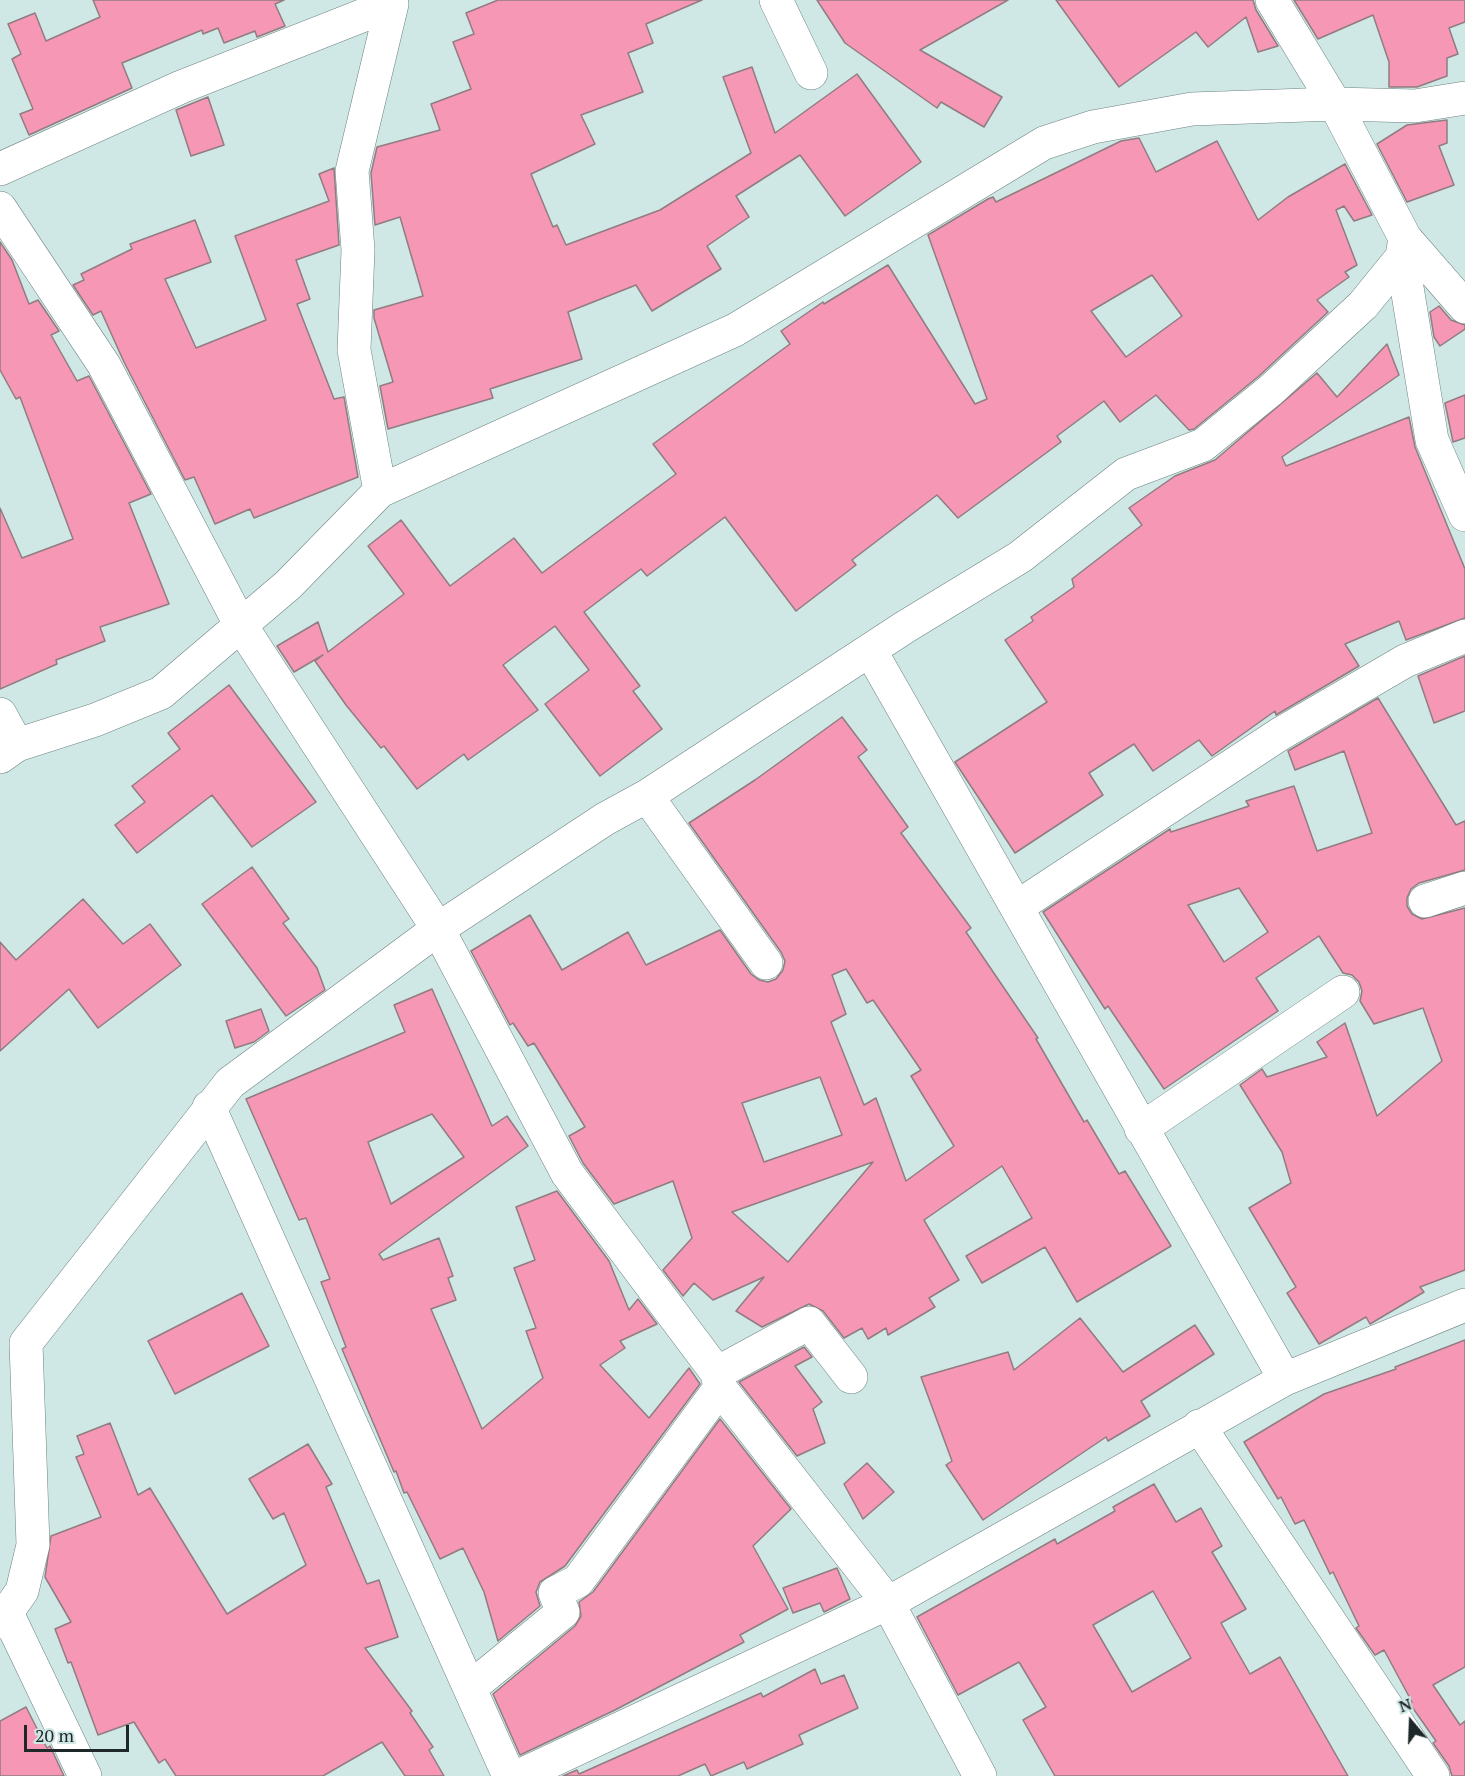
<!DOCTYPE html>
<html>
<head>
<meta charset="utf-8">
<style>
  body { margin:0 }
  #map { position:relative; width:1465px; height:1776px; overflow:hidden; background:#cfe8e6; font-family:"PT Serif",serif }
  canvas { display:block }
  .north { position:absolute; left:1381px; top:1692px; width:60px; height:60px; -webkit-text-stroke:4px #cfe8e6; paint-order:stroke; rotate:341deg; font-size:16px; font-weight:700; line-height:24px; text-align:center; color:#1f2828 }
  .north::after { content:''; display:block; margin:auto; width:21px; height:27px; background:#1f2828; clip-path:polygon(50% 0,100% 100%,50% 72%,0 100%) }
  .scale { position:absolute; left:24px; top:1725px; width:105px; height:27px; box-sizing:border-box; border:3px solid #1f2828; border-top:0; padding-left:8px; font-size:18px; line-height:21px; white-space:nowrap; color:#1f2828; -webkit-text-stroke:4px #cfe8e6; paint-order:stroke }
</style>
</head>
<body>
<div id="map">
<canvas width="1465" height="1776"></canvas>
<div class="north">N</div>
<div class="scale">20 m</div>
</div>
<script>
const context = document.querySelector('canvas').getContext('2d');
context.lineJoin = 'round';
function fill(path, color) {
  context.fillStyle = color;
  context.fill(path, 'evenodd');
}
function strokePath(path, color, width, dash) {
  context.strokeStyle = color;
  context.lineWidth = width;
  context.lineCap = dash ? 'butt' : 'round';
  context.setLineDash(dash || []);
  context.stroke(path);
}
const building = new Path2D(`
  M93 0H284L275 4 285 26 257 37 255 31 224 43 218 28 203 34 202 30 122 63 132 88 29 135 20 114 33 109 12 59 21 54 8 24 35 13 46 41 100 17Z
  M498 0H702L646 24 653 43 628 53 643 92 581 115 595 144 531 174 553 227 557 225 566 245 660 210 751 153 723 77 752 67 775 133 857 74 921 162 845 216 800 155 736 196 749 217 707 246 721 269 652 311 636 285 568 312 582 359 490 389 493 398 388 429 380 386 393 382 374 318V310L423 296 400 217 375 225 371 173 377 147 440 130 431 104 471 89 453 42 474 34 466 13Z
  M817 0H1008L920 50 1002 97 984 127 941 102 937 108 845 43Z
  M1056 0H1253L1256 10 1278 46 1258 52 1246 17 1208 47 1196 32 1119 87Z
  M1294 0H1465V22L1449 28 1458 54 1447 58V76L1417 87H1389V62L1373 15 1318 39Z
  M208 97 224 145 191 156 176 110Z
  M1447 120V143L1439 146 1454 185 1407 202 1377 144 1407 125Z
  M1139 138 1156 172 1217 141 1258 220 1288 197 1345 164 1372 215 1354 221 1344 206 1336 210 1357 265 1345 272 1349 277 1317 300 1328 312 1259 376 1194 429 1189 430 1156 395 1120 422 1104 401 1057 436 1061 442 958 518 937 495 852 560 856 565 796 611 725 517 647 576 641 569 584 612 640 686 633 691 662 729 600 776 545 704 589 670 555 626 503 665 538 710 468 760 464 754 417 789 384 746 381 748 346 705 315 661 323 655 294 672 285 658 277 646 318 622 328 652 404 594 368 546 401 520 450 586 514 538 542 573 676 474 653 444 790 344 781 331 823 302 824 304 888 265 975 404 987 399 928 235 988 199 993 197 996 202 1121 141ZM1152 275 1182 316 1126 357 1091 311Z
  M334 168 339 245 296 260 310 299 297 304 334 399 344 397 358 477 254 518 250 509 215 524 194 477 185 480 124 362 101 311 93 315 73 285 84 280 81 274 132 249 130 244 195 220 211 262 165 279 196 348 266 320 235 236 329 201 319 174Z
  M0 242 12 260 29 304 38 300 59 331 51 335 77 381 89 376 151 494 129 503 169 604 100 627 105 641 56 660 57 664 0 689V508L22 558 73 539 20 397 16 399 0 370Z
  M1439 306 1451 320 1465 325V329L1440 346 1434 337 1430 312Z
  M1387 344 1399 375 1282 457 1286 466 1409 417 1415 447 1465 569V618L1406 640 1399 621 1345 644 1359 666 1276 715 1275 711 1212 756 1199 740 1153 771 1134 744 1089 773 1103 795 1015 853 955 762 1047 702 1005 640 1033 621 1031 617 1074 587 1072 579 1142 525 1129 508 1175 476 1215 460 1317 373 1337 397Z
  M1465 395V438L1453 442 1445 403Z
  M1465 656V711L1434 723 1418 676Z
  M229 685 316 802 252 847 212 795 137 853 115 825 145 802 132 786 180 749 168 733Z
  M1378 698 1456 825 1465 821V870L1419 883 1411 889 1407 898V906L1412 914 1422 919 1465 908V1270L1420 1287 1424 1292 1370 1324 1366 1317 1319 1344 1287 1293 1296 1287 1249 1208 1291 1183 1282 1152 1240 1085 1262 1069 1267 1077 1327 1057 1317 1042 1345 1023 1377 1116 1442 1061 1423 1008 1374 1024 1360 1001 1362 991 1359 982 1352 975 1343 973 1319 936 1256 978 1278 1011 1164 1089 1108 1006 1105 1009 1043 912 1170 829 1171 832 1249 806 1246 801 1294 786 1317 851 1372 833 1344 751 1295 770 1288 751ZM1239 888 1268 932 1224 962 1188 905Z
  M842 717 867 750 858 757 908 827 901 833 971 928 966 932 1038 1038 1036 1039 1084 1122 1087 1120 1119 1174 1125 1171 1171 1246 1077 1302 1045 1247 982 1283 966 1256 1032 1218 1002 1166 924 1220 959 1280 929 1298 935 1307 888 1335 886 1328 868 1339 862 1328 844 1338 823 1311 809 1304 762 1327 736 1311 764 1277 713 1300 694 1283 683 1296 663 1270 692 1238 673 1181 614 1204 583 1163 569 1136 585 1127 534 1043 528 1046 513 1023 510 1025 471 951 530 915 562 970 628 932 646 965 720 930 751 974 759 980 768 982 776 979 783 970 785 961 781 952 689 823 755 780ZM846 969 867 1003 873 1000 921 1070 911 1076 954 1146 906 1181 876 1098 864 1105 831 1022 846 1014 832 975ZM820 1077 842 1135 764 1162 742 1103ZM873 1162 788 1262 732 1212Z
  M252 867 289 919 283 923 317 968 325 990 286 1016 202 904Z
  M83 899 123 944 150 924 181 965 98 1028 69 989 0 1051V942L16 960Z
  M432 989 492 1126 507 1116 528 1146 379 1254 383 1260 439 1238 453 1276 448 1278 456 1300 431 1309 482 1429 543 1378 526 1331 536 1328 514 1268 535 1260 516 1207 557 1191 609 1261 629 1310 638 1299 657 1324 620 1341 625 1348 600 1365 649 1418 689 1368 700 1384 565 1566 540 1582 536 1592 540 1606 498 1641 484 1592 463 1548 440 1559 407 1492 404 1493 396 1471 394 1472 342 1349 346 1347 321 1282 330 1279 306 1218 299 1220 246 1099 405 1032 394 1005ZM432 1114 464 1157 391 1204 368 1142Z
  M261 1009 269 1031 254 1042 235 1048 226 1021Z
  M242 1293 269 1346 175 1394 148 1341Z
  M1080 1318 1123 1372 1195 1325 1214 1354 1141 1401 1150 1416 1108 1441 1106 1437 983 1520 946 1465 952 1461 921 1377 1008 1352 1014 1370Z
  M1465 1340V1667L1433 1685 1460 1725 1465 1721V1776H1452L1449 1766 1433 1743 1436 1741 1410 1704 1412 1702 1384 1650 1375 1655 1356 1628 1359 1626 1333 1572 1330 1574 1304 1520 1295 1524 1281 1497 1278 1499 1244 1442 1324 1394 1396 1369 1395 1367Z
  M804 1347 812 1357 795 1366 822 1402 813 1409 825 1443 797 1456 739 1382Z
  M720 1419 791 1509 753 1546 788 1609 740 1635 744 1642 615 1710 520 1755 493 1694 575 1626 581 1616 579 1602 593 1592Z
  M110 1423 138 1495 150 1488 227 1614 306 1565 284 1513 273 1519 249 1479 308 1444 332 1484 326 1487 367 1584 379 1580 398 1637 365 1648 412 1711 410 1713 433 1747 429 1750 444 1776H405L382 1742 323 1776H176L165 1759 159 1763 134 1722 98 1735 71 1662 68 1663 55 1629 71 1622 45 1577 51 1536 101 1517 76 1457 84 1454 77 1436Z
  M867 1463 894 1492 863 1519 844 1484Z
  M1154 1484 1176 1522 1201 1508 1222 1546 1212 1552 1246 1609 1221 1623 1250 1674 1280 1657 1348 1776H1055L1023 1720 1046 1707 1019 1662 958 1695 917 1617 1055 1539 1057 1544 1115 1511 1113 1507ZM1153 1591 1191 1658 1132 1692 1093 1625Z
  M837 1568 850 1599 824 1612 820 1603 793 1613 783 1588Z
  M815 1669 821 1684 844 1675 858 1708 799 1735 803 1744 747 1769 744 1762 711 1776 705 1764 678 1776H563L577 1770 579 1774 761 1693 763 1697Z
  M26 1707 47 1748 50 1746 64 1776H0V1721Z`);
fill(building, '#f697b5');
strokePath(building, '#907c81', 1.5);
const minor = new Path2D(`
  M776 0 811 73
  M1272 0 1335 104 1405 238 1465 307
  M0 169 181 87 392 4
  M0 208 104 365 240 624 438 929 567 1173 717 1373 720 1388 888 1603 980 1776
  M1402 257 1432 440 1465 515
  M380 491 354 350 358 250 352 171 392 4 391 0
  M870 650 1285 1379
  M0 714 17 745
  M0 757 17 745 95 720 161 693 288 585 380 491 735 330 1044 143 1093 127 1192 109 1335 104 1415 106 1465 98
  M647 796 766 963
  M1425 901 1465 888
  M1017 907 1280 734 1405 661 1465 636
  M209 1107 509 1776
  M1141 1129 1343 992
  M717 1373 809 1323 851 1377
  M1199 1426 1433 1776
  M7 1613 85 1776
  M0 1622 22 1591 33 1545 26 1343 230 1083 438 929 605 819 647 796 905 627 1020 557 1126 474 1203 445 1271 390 1363 305 1402 257 1405 238
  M470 1688 563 1612 555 1593 578 1581 720 1388
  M519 1776 888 1603 1285 1379 1465 1305`);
strokePath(minor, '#6c8381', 34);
strokePath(minor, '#fff', 33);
</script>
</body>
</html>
